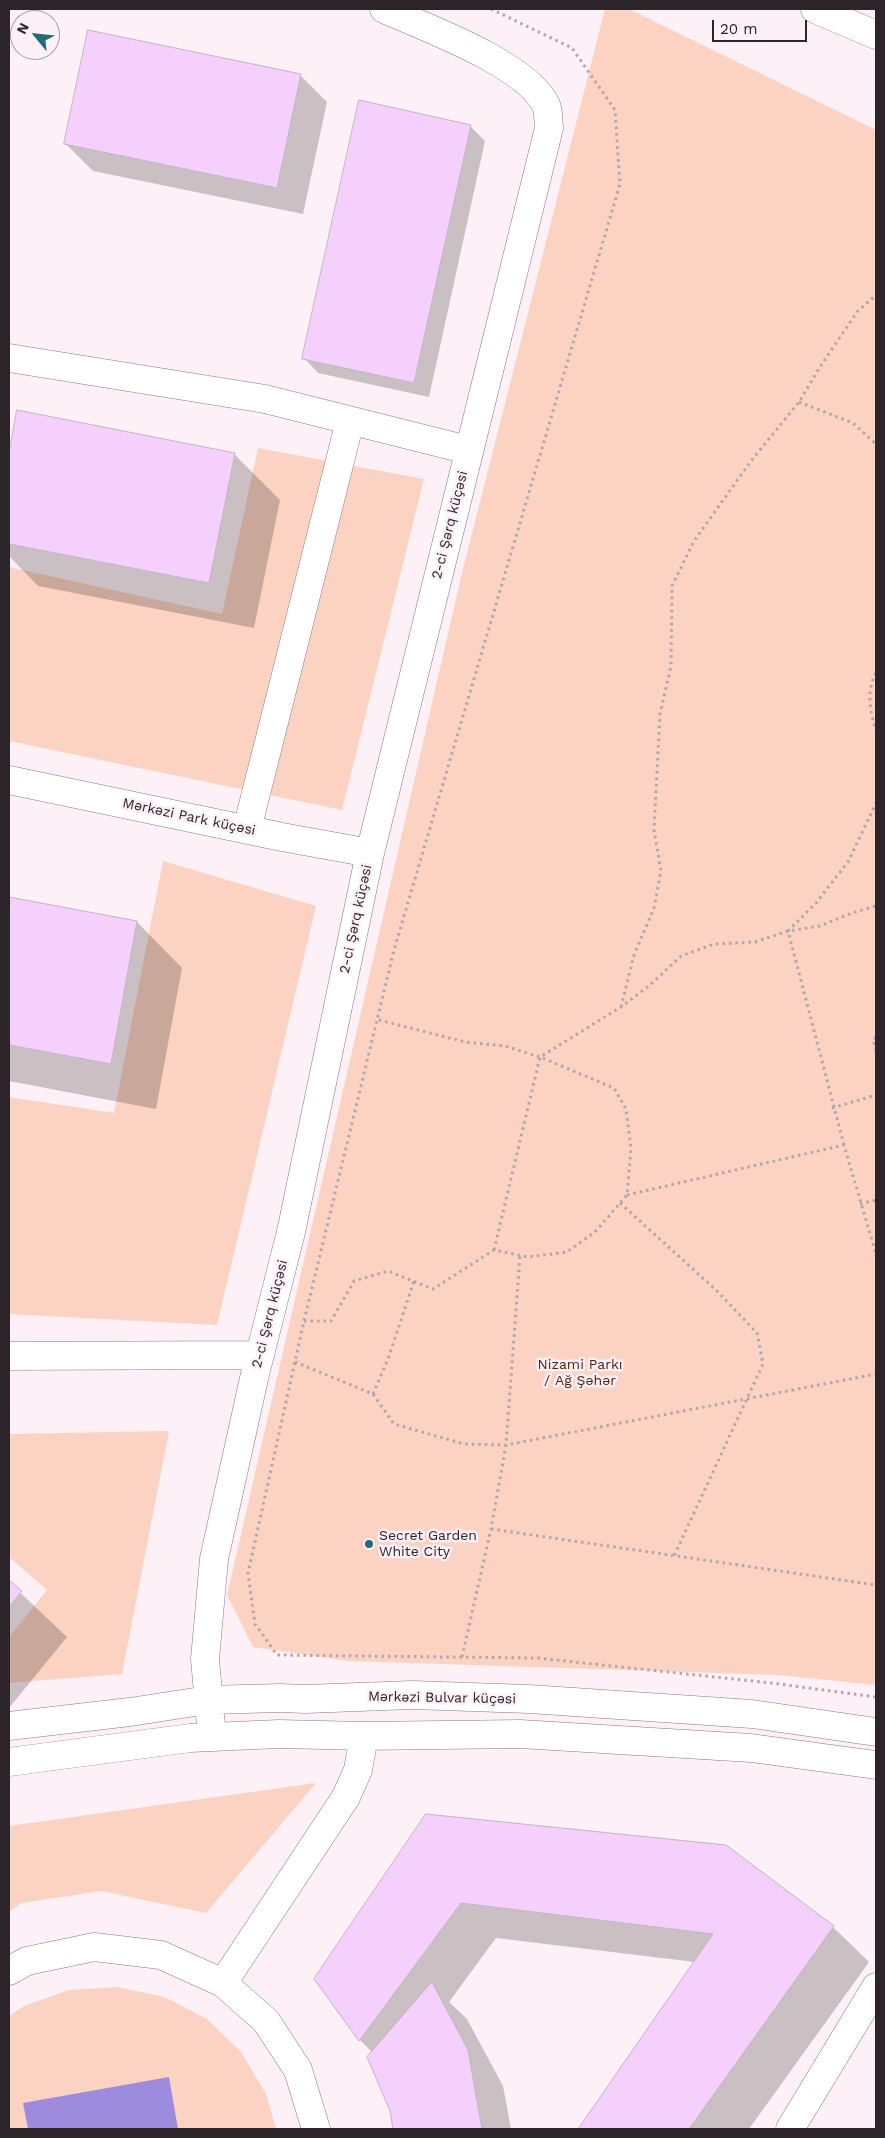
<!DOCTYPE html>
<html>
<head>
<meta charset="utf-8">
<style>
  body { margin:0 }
  #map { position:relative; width:885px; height:2138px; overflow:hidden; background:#fdf0f6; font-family:"Work Sans",sans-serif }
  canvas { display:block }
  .frame { position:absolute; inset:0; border:10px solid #2c2428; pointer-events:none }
  .north { position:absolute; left:10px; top:10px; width:50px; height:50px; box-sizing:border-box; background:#fdf0f6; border:1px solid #a99ea4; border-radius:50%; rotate:298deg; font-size:14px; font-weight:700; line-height:20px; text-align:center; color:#2c2428 }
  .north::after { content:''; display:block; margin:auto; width:18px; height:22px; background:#226b77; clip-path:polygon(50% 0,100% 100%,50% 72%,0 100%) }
  .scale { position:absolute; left:712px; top:20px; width:95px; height:22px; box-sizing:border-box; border:2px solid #2c2428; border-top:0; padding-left:6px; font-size:15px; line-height:18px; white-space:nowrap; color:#2c2428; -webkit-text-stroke:4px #fdf0f6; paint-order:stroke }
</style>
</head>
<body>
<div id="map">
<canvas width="885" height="2138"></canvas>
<div class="frame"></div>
<div class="north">N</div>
<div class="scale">20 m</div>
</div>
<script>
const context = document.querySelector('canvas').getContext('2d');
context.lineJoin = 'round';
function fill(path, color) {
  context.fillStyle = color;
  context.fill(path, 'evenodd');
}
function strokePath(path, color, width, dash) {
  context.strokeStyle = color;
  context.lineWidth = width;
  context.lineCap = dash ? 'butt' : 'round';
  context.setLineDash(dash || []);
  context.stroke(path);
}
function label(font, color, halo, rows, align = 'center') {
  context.font = font + ' "Work Sans",sans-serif';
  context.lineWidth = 5;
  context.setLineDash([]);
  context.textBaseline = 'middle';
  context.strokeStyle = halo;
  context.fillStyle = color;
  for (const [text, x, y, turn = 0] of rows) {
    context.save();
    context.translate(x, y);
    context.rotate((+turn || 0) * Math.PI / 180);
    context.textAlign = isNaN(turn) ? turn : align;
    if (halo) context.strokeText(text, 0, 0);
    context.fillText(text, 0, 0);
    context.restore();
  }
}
fill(new Path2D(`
  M605 9H629L876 130V1685L778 1675 349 1661 253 1647 227 1595 461 577Z
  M258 448 424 479 342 810 9 741V567L222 614Z
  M163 861 316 906 217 1325 9 1314V1097L114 1113Z
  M169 1431 122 1674 9 1683V1637L47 1590 9 1557V1434Z
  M316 1783 206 1913 101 1891 21 1903 9 1912V1826Z
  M117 1987 164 1997 207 2019 241 2052 266 2094 276 2129H9V2016L24 2006 69 1990Z`), '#fcd3c2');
fill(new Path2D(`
  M169 2077 178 2129H28L23 2103Z`), '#9d8bdd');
fill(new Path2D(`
  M300 75 327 102 303 214 93 171 66 144Z
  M470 126 485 141 429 397 318 373 304 358Z
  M18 412 234 454 280 500 254 628 38 586 9 556V460Z
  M9 898 137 922 182 968 156 1109 9 1081Z
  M9 1582 67 1637 9 1708Z
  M427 1816 833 1927 869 1962 749 2129H580L695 1962 496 1938 449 2002 467 2019 503 2086 511 2129H394L391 2111 373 2053 360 2040 315 1979Z`), '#0003');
const building = new Path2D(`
  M88 30 301 74 277 188 64 144Z
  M359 100 471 125 414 383 302 359Z
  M17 410 235 453 209 583 9 544V453Z
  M9 897 137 921 111 1064 9 1045Z
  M9 1580 22 1591 9 1607Z
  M426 1814 726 1845 834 1926 689 2129H578L713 1934 461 1903 359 2041 314 1979Z
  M432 1982 468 2050 482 2129H393L390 2111 367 2057Z`);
fill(building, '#f5d0fd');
strokePath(building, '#c1b4c4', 1);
const minor = new Path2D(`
  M815 9 876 35
  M9 358 265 399 468 450
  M9 780 282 837 370 853
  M247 829 350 421
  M9 1356 260 1355
  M9 1726 130 1712 208 1700 280 1698 305 1699 412 1695 529 1699 752 1714 876 1732
  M212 1737 205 1659 214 1559 255 1374 291 1232 370 853 549 128C548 121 549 112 546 105 526 64 427 28 384 9
  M9 1762 190 1738 279 1734 364 1736 520 1734 751 1748 876 1765
  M9 1971 27 1961 94 1947 161 1955 223 1983 266 2021 298 2070 316 2129
  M223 1983 346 1797 358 1770 364 1736
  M790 2129 876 1987`);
strokePath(minor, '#8b7881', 29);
strokePath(new Path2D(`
  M491 9 572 48 615 110 620 184 394 950 304 1321 248 1573 255 1624 277 1655 537 1658 771 1683 876 1697
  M799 402 853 423 876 444
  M876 673C866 691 870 712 876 730
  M621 1007 634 955 654 908 661 871 654 830 660 714 671 666 672 586 694 541 751 461 799 402 820 367 857 312 876 295
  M876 1038 873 1039 876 1051
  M832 1108 876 1095
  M844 1145 788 931 816 903 848 862 876 803
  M627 1195 844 1145 876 1254
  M620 1203 716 1290 757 1333 763 1364 674 1556
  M860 1204 876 1200
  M494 1250 540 1057 621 1007 649 986 681 956 714 944 755 942 788 931 820 926 852 913 876 906
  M304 1321H331L354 1281 388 1271 433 1289 494 1250 528 1257 567 1252 595 1232 627 1195 631 1149 626 1109 614 1088 540 1057 505 1046 465 1042 375 1019
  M295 1362 373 1394 394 1424 464 1444 506 1445 876 1374
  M373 1394 388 1359 414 1281
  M491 1529 876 1585
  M462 1657 491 1529 506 1445 520 1256`), '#b1a6ab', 3, [2.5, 4]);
strokePath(minor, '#fff', 28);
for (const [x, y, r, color] of [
  [369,1544,5,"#226b77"]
]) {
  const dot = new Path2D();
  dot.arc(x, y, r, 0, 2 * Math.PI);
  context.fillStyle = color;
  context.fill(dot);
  strokePath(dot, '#fdf0f6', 2);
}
label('14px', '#2c2428', '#fdf0f6', [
  ["2-ci Şərq küçəsi",450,525,-76],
  ["Mərkəzi Park küçəsi",189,817,12],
  ["2-ci Şərq küçəsi",356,919,-78],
  ["2-ci Şərq küçəsi",270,1314,-76],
  ["Mərkəzi Bulvar küçəsi",442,1698,1]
]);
label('14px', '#551e03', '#fdf0f6', [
  ["Nizami Parkı",580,1365],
  ["/ Ağ Şəhər",580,1381]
]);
label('14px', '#2c2428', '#fdf0f6', [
  ["Secret Garden",379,1536],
  ["White City",379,1552]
], 'left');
</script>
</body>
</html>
